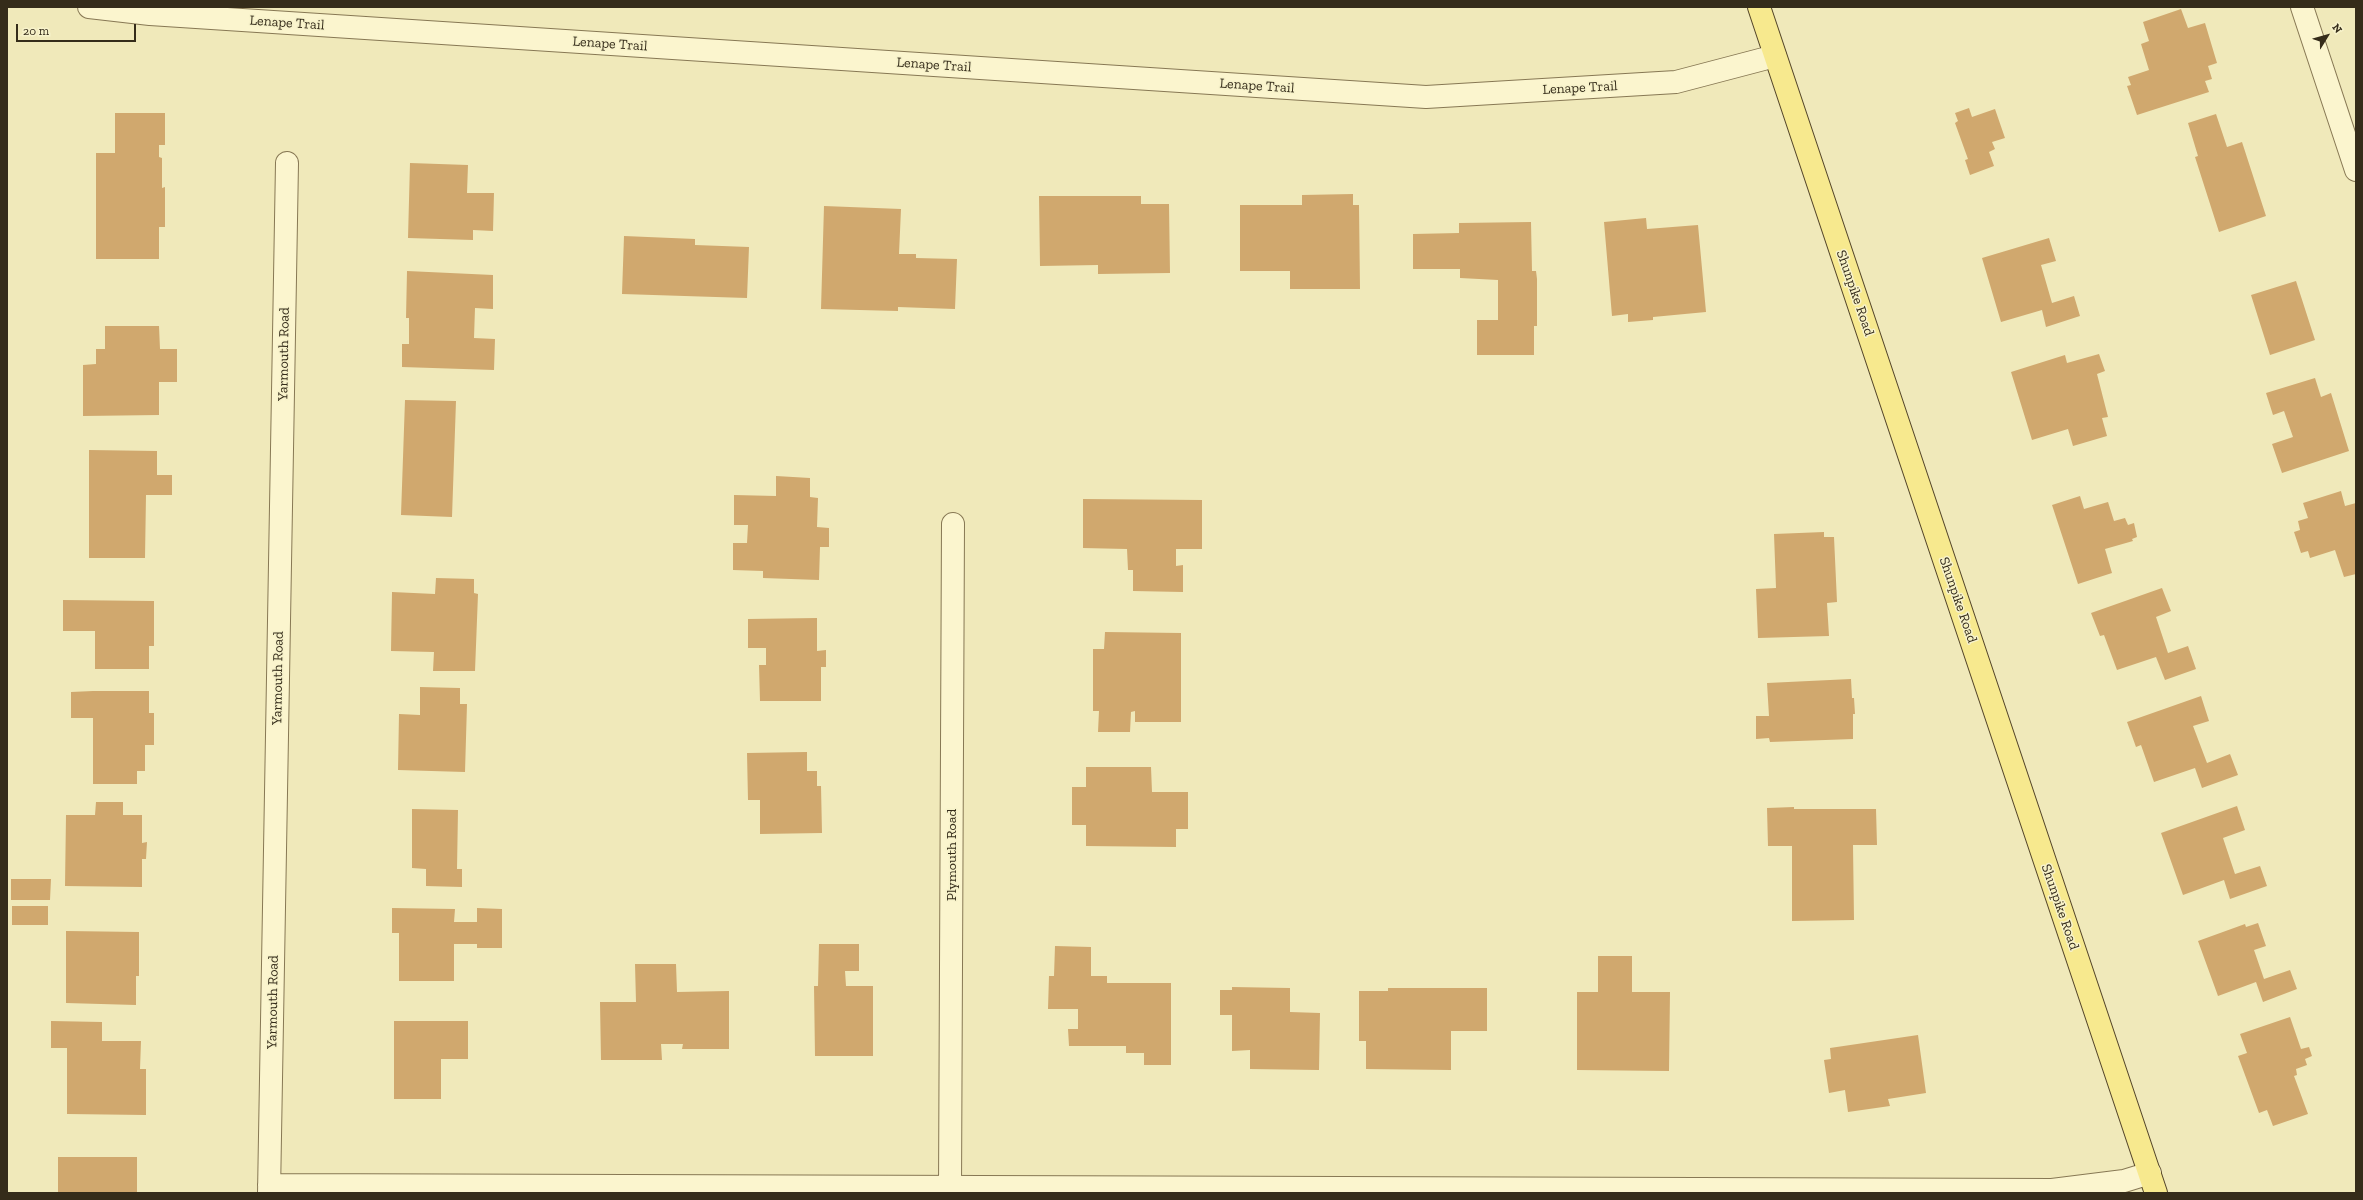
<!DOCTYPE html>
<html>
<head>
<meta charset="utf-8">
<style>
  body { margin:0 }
  #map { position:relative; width:2363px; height:1200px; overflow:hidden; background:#f0e9ba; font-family:"Zilla Slab",serif }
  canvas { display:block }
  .frame { position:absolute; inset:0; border:8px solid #352c1a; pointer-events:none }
  .north { position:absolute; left:2307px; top:16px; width:40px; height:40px; -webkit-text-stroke:3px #f7f2ca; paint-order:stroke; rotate:53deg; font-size:11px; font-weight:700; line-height:16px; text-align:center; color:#352c1a }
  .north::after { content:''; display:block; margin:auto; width:14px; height:18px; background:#352c1a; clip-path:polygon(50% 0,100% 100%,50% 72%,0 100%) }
  .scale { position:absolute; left:16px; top:24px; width:120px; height:18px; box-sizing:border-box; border:2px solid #352c1a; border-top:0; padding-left:5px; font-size:12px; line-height:14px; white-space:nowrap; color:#352c1a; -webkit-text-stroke:3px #f7f2ca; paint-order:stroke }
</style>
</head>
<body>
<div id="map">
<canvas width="2363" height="1200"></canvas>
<div class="frame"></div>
<div class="north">N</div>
<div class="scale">20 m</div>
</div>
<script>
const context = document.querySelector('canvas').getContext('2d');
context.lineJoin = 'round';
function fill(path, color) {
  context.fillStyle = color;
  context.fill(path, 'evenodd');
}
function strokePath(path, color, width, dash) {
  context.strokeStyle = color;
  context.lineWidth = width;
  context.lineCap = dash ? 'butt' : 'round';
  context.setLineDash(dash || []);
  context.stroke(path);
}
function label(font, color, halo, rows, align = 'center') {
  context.font = font + ' "Zilla Slab",serif';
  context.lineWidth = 3;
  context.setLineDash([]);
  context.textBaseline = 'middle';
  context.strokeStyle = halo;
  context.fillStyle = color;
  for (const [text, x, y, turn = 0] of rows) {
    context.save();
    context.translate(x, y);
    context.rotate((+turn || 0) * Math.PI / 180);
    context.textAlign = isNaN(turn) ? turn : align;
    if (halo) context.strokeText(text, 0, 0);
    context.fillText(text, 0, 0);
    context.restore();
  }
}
fill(new Path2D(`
  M2181 9 2188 28 2205 23 2217 63 2208 66 2212 79 2205 81 2209 92 2137 115 2127 86 2131 85 2128 77 2149 70 2141 44 2149 41 2143 22Z
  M1969 108 1972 117 1995 109 2005 138 1992 142 1995 149 1989 152 1994 166 1970 175 1965 160 1968 159 1955 123 1958 121 1955 113Z
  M115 113H165V145H159V157L162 158V188L165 187V227H159V259H96V153H115Z
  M2216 114 2227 147 2242 142 2266 216 2219 232 2195 157 2198 156 2188 123Z
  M410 163 468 165 467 193H494L493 231 473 230V240L408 238Z
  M1353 194V205H1359L1360 289H1290V271H1240V205H1302V195Z
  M1039 196H1141V204H1169L1170 273 1098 274V265L1040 266Z
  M824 206 901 209 899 254H916V258L957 259 955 309 898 307V311L821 309Z
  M1646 218 1647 229 1698 225 1706 312 1653 317V320L1628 322V314L1612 316 1604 222Z
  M1531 222 1532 271H1536L1537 279V326H1534V355H1477V320H1498V280L1460 278V269H1413V234L1459 233V223Z
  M624 236 695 239V245L749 247 747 298 622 294Z
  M2049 238 2056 261 2041 265 2052 303 2074 296 2080 316 2046 327 2042 310 2001 322 1982 258Z
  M407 271 493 275V309L475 308 474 338 495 339 494 370 402 367V344H409V318H406Z
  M2296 281 2315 340 2270 355 2251 295Z
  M105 326H159L160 349H177V382H159V415L83 416V365L96 364V349H105Z
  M2099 354 2105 371 2097 374 2108 417 2102 418 2107 436 2073 446 2068 429 2032 440 2011 372 2065 355 2067 363Z
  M2315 378 2321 397 2331 393 2349 451 2282 473 2272 444 2293 437 2284 411 2273 415 2266 393Z
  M405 400 456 401 452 517 401 515Z
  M89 450 157 451V475H172V495H146L145 558H89Z
  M776 476 810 478V497L818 498 817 527 829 528V547H820L819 580 763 578V571L733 570V543H747L748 525H734V495L776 496Z
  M2341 491 2345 506 2356 503V574L2344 577 2335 550 2310 558 2308 551 2301 553 2294 532 2300 530 2298 521 2308 518 2303 503Z
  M2080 496 2084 509 2108 502 2114 521 2125 518 2128 525 2134 523 2137 537 2132 539 2133 541 2105 549 2112 573 2078 584 2052 505Z
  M1083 499 1202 500V549H1176V566L1183 565V592L1133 591V570H1128L1127 549 1083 548Z
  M1824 532V537H1834L1837 602 1827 603 1829 636 1758 638 1756 589 1776 588 1774 534Z
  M436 578 474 579V593L478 594 475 671H433L434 652 391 651 392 592 435 594Z
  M2162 588 2171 611 2156 617 2168 653 2188 646 2196 669 2165 680 2156 657 2117 670 2104 635 2100 636 2091 613Z
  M63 600 154 601V646H149V669H95V631H63Z
  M817 618V651L826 650V667H821V701H760L759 665H766V648H748V619Z
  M1105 632 1181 633V722H1135V711L1131 712 1130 732H1098L1099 711H1093V649H1104Z
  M1851 679 1852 698H1854L1855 714H1853V739L1770 742 1769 738 1756 739V716H1769L1767 683Z
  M420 687 460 688V704H467L465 772 398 770 399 714 420 715Z
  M93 691H149V713H154V745H145V771H137V784H93V718H71V692Z
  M2201 696 2209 721 2193 726 2207 763 2230 754 2238 775 2202 788 2195 768 2154 782 2141 745 2136 747 2127 722Z
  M807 752V771H817V786H821L822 833 760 834V800H748L747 753Z
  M1086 767H1151L1152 792H1188V829H1176V847L1086 846V825H1072V787H1086Z
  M96 802H123V815H142V843L147 842 146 859H142V887L65 886 66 815H95Z
  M2237 806 2245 830 2223 838 2235 874 2260 866 2267 886 2230 899 2224 880 2183 895 2161 833Z
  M1794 807V809H1876L1877 845H1853L1854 920 1792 921V846H1768L1767 808Z
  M412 809 458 810 457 869H462V887L426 886V869L412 868Z
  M11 879H51L50 900H11Z
  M12 906H48V925H12Z
  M392 908 455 909 454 922H477V908L502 909V948H477V944H454V981H399V933H392Z
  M2258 923 2266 946 2254 950 2264 979 2290 970 2297 989 2263 1002 2256 982 2218 996 2198 941 2245 924 2246 927Z
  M66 931 139 932V976H136V1005L66 1003Z
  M819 944H859V971H845L846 986H873V1056H815L814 986H818Z
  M1055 946 1091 947V976H1107V983H1171V1065H1144V1053H1126V1046H1069L1068 1029H1078V1009H1048L1049 976H1054Z
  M1598 956H1632V992H1670L1669 1071 1577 1070V992H1598Z
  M635 964H676L677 992 729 991V1049H682L683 1044H661L662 1060H601L600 1002H636Z
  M1232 987 1290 988V1012L1320 1013 1319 1070 1250 1069V1050L1232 1051V1015H1220V990H1232Z
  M1388 988H1487V1031H1451V1070L1366 1069V1041H1359V991H1388Z
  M2290 1017 2301 1049 2309 1047 2312 1056 2305 1059 2307 1065 2296 1069 2297 1075 2294 1076 2308 1114 2273 1126 2267 1110 2259 1113 2238 1056 2247 1053 2240 1034Z
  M51 1021 102 1022V1041H141L140 1069H146V1115L67 1114V1048H51Z
  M394 1021H468V1059H441V1099H394Z
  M1918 1035 1926 1093 1888 1099 1890 1106 1848 1112 1845 1090 1829 1093 1824 1060 1831 1059 1830 1048Z
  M58 1157H137V1193H58Z`), '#d0a86e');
const minor = new Path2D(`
  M89 7 150 14 1426 97 1676 82 1775 56
  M2302 7 2356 170
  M269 1185 2052 1190 2124 1181 2150 1173
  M950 1187 953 524
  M269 1193 287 163`);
const major = new Path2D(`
  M1759 7 2156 1193`);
strokePath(minor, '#877854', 24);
strokePath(major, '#544529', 24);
strokePath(minor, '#fbf5ce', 22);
strokePath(major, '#f7e98e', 22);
label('14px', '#352c1a', '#f7f2ca', [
  ["Lenape Trail",287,23,4],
  ["Lenape Trail",610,44,4],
  ["Lenape Trail",934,65,4],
  ["Lenape Trail",1257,86,4],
  ["Lenape Trail",1580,88,-3],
  ["Shunpike Road",1855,293,71],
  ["Yarmouth Road",284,354,-89],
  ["Shunpike Road",1958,600,71],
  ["Yarmouth Road",278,678,-89],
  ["Plymouth Road",952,855,-90],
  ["Shunpike Road",2060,907,71],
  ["Yarmouth Road",273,1002,-89]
]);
</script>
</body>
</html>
